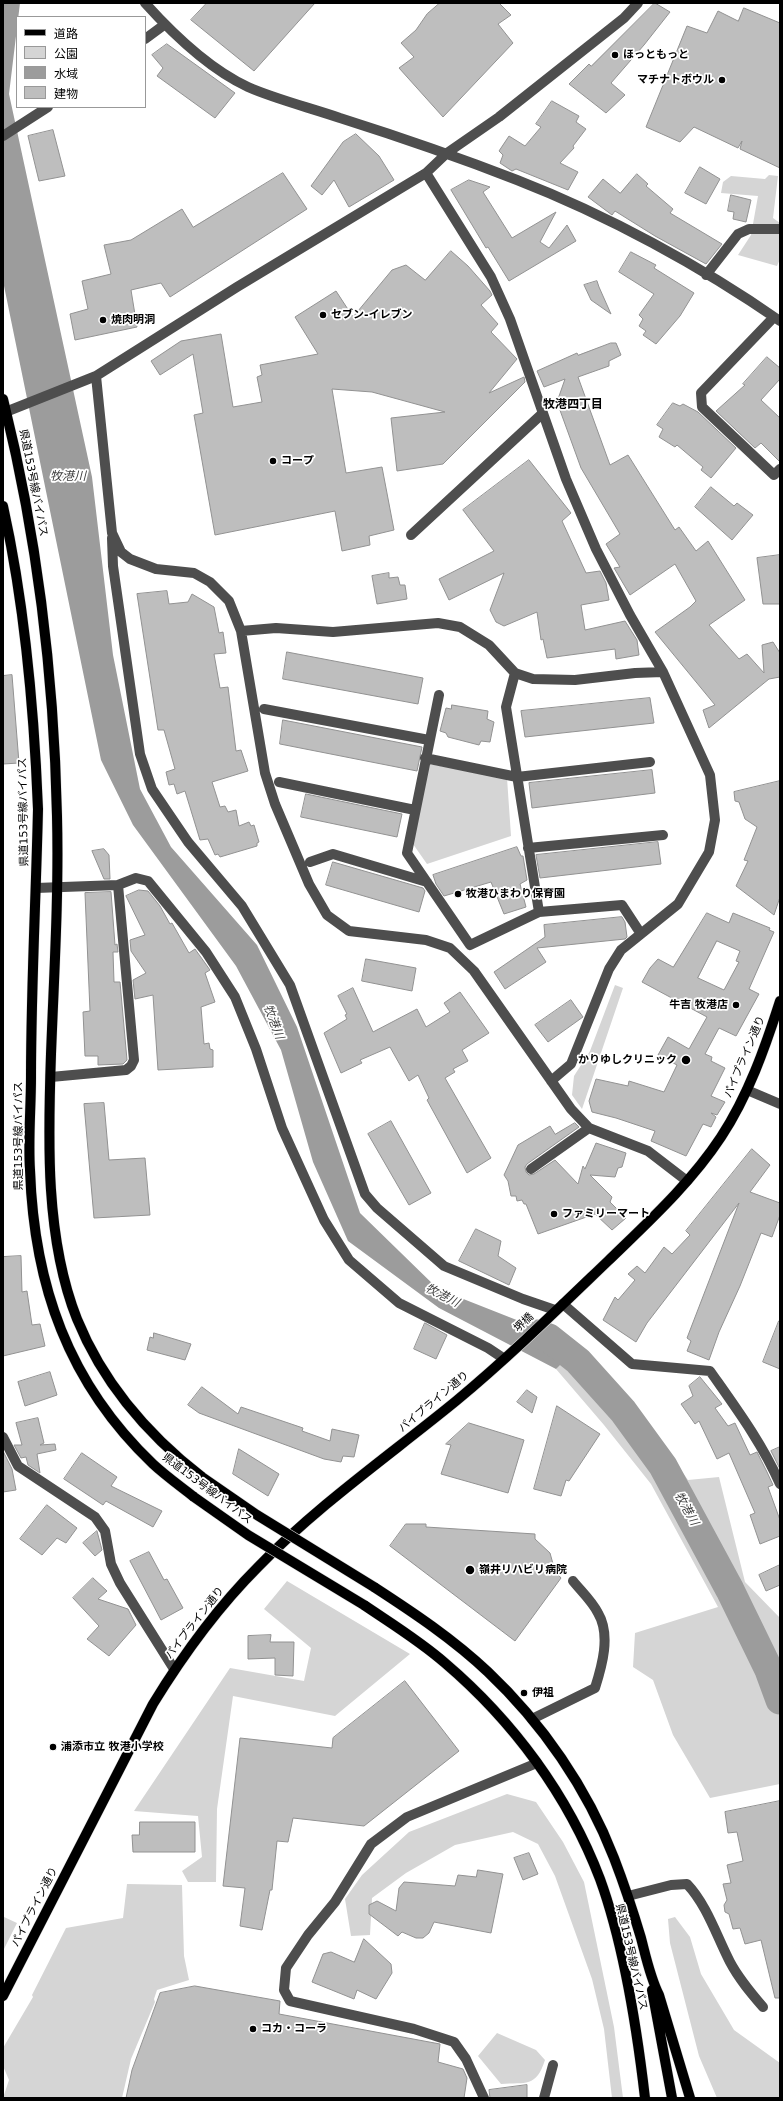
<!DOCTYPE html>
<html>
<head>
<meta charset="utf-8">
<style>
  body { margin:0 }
  #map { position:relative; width:783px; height:2101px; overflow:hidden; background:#fff; font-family:"DejaVu Sans","Noto Sans JP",sans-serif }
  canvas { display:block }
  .frame { position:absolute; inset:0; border:4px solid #000; pointer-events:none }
  .legend { position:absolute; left:16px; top:16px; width:130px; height:92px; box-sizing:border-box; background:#fff; border:1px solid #999; margin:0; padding:5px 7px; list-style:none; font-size:12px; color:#000 }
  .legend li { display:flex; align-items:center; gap:8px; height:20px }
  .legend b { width:20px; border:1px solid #999 }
</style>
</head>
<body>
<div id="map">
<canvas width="783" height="2101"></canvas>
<div class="frame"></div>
<ul class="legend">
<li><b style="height:5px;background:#000"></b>道路</li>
<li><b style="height:11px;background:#d5d5d5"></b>公園</li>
<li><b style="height:11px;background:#9c9c9c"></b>水域</li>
<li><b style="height:11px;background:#bebebe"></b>建物</li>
</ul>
</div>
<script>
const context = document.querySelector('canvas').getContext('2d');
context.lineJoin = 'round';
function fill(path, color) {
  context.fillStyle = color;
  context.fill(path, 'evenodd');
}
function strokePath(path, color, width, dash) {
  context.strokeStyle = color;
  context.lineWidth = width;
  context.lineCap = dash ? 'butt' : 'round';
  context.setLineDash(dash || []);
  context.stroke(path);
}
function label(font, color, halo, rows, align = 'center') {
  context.font = font + ' "DejaVu Sans","Noto Sans JP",sans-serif';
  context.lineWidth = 3.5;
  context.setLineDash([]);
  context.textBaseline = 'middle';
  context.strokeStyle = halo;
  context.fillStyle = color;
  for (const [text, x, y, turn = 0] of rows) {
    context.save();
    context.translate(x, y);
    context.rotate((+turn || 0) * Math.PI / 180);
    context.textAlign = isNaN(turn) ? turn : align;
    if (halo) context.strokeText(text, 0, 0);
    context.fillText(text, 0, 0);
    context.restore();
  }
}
fill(new Path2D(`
  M769 175 778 176 773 218 780 223V259L777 266 738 255 751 235 758 196 721 193 723 182 731 176 765 179Z
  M429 764 507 778 511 836 427 864 413 844Z
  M615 985 623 988 582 1109 572 1095 574 1076 590 1051Z
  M559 1363 595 1390 637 1444 655 1434 688 1480 719 1477 745 1582 780 1618V1784L710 1798 673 1735 653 1680 633 1667 635 1633 718 1607 651 1484 604 1425 556 1369Z
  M287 1581 410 1654 335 1716 233 1696 217 1809 216 1882H188L182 1871 202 1857 198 1816 134 1811 230 1668 304 1681 311 1648 264 1609Z
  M507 1794 536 1802 563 1842 584 1882 614 2027 623 2098H612L604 2029 592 1979 555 1876 538 1844 513 1832 455 1845 406 1873 372 1898 370 1935 351 1936 345 1899 362 1875 409 1832Z
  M127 1884 182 1885 184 1956 189 1980 157 1990 154 1999 155 2002 131 2059 122 2098H3L9 2080 3 2066V2048L33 1997 32 1995 66 1928 123 1918Z
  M4 1917 17 1923 3 1951V1918Z
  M675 1917 690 1937 701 1974 734 2030 780 2063V2098H717L699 2056 670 1943 668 1919Z
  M497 2033 536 2050 545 2060C536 2088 526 2082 501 2084L478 2056Z`), '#d5d5d5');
fill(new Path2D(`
  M3 3H20L9 94 92 477 113 655 140 789 171 847 257 945 297 1027 360 1213 438 1289 580 1345 556 1369 439 1308 348 1241 313 1162 281 1050 236 966 133 825 101 760 3 281Z`), '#9c9c9c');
strokePath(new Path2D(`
  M537 1334 549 1338 578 1361 623 1411 663 1466 730 1590 769 1670 780 1700`), '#9c9c9c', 29);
const building = new Path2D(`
  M207 3H315L254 71 191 20Z
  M440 3H499L511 15 498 24 513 43 443 117 399 68 414 57 401 43 416 30 427 14Z
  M655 3 670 12 644 45 611 83 625 95 606 113 569 84 589 64 591 66Z
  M744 8 780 23V168L740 149 742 141 738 148 694 127 680 142 646 127 687 26 707 33 718 11 738 21Z
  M167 44 235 93 215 118 157 76 163 68 152 55Z
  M552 101 579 116 576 122 586 129 573 146 574 148 560 163 578 172 568 190 516 169 512 171 500 163 503 155 499 151 509 136 525 146 541 127 536 124Z
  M53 130 65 176 39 181 28 136Z
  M356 134 379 156 394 180 349 207 334 180 322 195 311 186 343 142Z
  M700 167 720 179 706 204 685 193Z
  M283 173 307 209 170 297 161 283 131 290 137 327 75 340 70 314 88 309 82 281 111 274 104 245 131 240 182 209 193 227Z
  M637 174 648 184 646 186 673 209 670 213 722 244 706 264 655 236 615 211 612 215 588 197 603 179 620 193Z
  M469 180 490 187 483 192 512 238 556 212 540 242 549 248 567 225 576 241 509 281 488 247 486 248 451 190Z
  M731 195 751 200 746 222 733 219 734 212 728 211Z
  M451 251 468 266 490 291 492 295 481 305 498 324 491 332 517 359 489 393 524 377 525 382 443 464 397 471 391 418 445 412 372 392 332 389 346 473 382 467 394 530 369 536 370 545 342 551 335 511 215 535 194 415 203 413 193 354 160 375 151 361 181 341 221 334 233 407 262 402 257 377 262 375 260 365 318 354 295 317 336 291 353 317 392 270 406 265 425 280Z
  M631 252 656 265 654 268 694 293 680 316 656 344 643 335 646 331 639 326 643 319 639 315 654 294 619 272Z
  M597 281 599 287 611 314 591 300 584 285Z
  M611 343H616L621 355 609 361V366L578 377 610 465 628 455 675 530 679 527 696 551 708 541 745 600 709 625 739 659 747 654 764 673 762 645 773 642 780 653V677L769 679 709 728 703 710 715 705 655 632 690 607 696 601 675 564 630 595 614 568 620 567 606 544 620 534 581 468 557 402 565 379 544 387 537 371 577 353 578 355Z
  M767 357 780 368V379L761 400 780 418V462L761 443 755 448 716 411 745 385 743 384Z
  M673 403 680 406 683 404 698 412 736 448 711 478 701 470 703 467 677 445 675 447 659 437 663 429 657 425Z
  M529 460 571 513 562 521 586 573 600 571 606 583 609 600 581 605 585 630 625 621 637 640 639 655 616 659 615 649 547 658 543 639 541 640 537 612 504 626 496 622 490 610 504 573 449 600 439 579 494 551 463 510Z
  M711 487 734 506 737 503 753 515 732 540 695 507Z
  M780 555V604H763L757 558Z
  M389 573V578L398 577 400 585H405L407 599 377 604 372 576Z
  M167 591 169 604 188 602 192 594 214 607 219 633 223 632 226 653 214 654 220 688 228 687 236 751 241 750 248 771 212 782 220 807 225 806 228 812 236 810 239 826 249 822 251 826 254 825 259 842 257 843V846L220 857 218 854 215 855 208 839 200 840 185 791 177 794 174 784 169 785 166 772 175 769 164 730H158L137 594Z
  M287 652 423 678 418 704 283 679Z
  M12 675 19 763 3 764V676Z
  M650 698 654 723 525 737 521 711Z
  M452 705 488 711 487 719 494 722 490 742 481 741 479 745 448 737 446 733 440 731 446 708 451 709Z
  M283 720 422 747 417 771 280 744Z
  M652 770 655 793 532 808 529 783Z
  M780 781V897L774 915 736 886 748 861 744 860 757 827 745 819 739 802 735 801 734 792Z
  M306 794 402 814 397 837 301 817Z
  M658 842 661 864 540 878 536 855Z
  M517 847 521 856H523L527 880 520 884 526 907 504 914 491 882 444 896 436 884 433 875Z
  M104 849 109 855 110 879H104L92 851Z
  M333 862 423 888 425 891 419 912 326 885Z
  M139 890 148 891 160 906 170 924 172 923 189 953 195 949 210 970 205 973 215 1002 201 1007 204 1044 209 1043 210 1049 213 1050V1067L158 1070 153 995 135 999 133 980 146 973 131 951 130 940 145 935 126 896Z
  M111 892 115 945 117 944 118 952H113L114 982H120L127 1060 123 1064 98 1065V1056H85L83 1012 90 1011 85 893Z
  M707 913 729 923 733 913 770 928 769 930 774 932 749 989 759 994 736 1036 719 1028 705 1054 712 1057 711 1061 725 1068 711 1096 725 1102 717 1115 711 1113 716 1117 711 1127 703 1124 686 1156 651 1141 655 1131 616 1118 592 1112 589 1101 596 1079 628 1086 629 1081 664 1092 677 1065 658 1055 668 1037 689 1049 707 1017 642 982 650 968 658 959 673 967ZM717 941 740 951 736 961 739 962 724 990 698 978Z
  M622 917 625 922 627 937 625 939 537 948 546 962 505 989 494 972 545 937 544 925Z
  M366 959 416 968 412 991 362 981Z
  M353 988 373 1032 417 1009 426 1027 450 1012 444 1003 460 992 489 1033 462 1050 468 1061 453 1069 455 1072 445 1078 491 1158 467 1173 427 1100 429 1098 418 1075 409 1081 390 1047 360 1060 362 1063 341 1073 324 1033 347 1019 345 1015 347 1014 338 996Z
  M571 1000 583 1017 548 1042 535 1025Z
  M104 1103 109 1160 145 1158 150 1215 94 1218 84 1104Z
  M391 1121 431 1193 409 1205 368 1134Z
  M575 1123 579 1127 527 1164 525 1167 526 1172 529 1175 534 1174 555 1160 578 1184 583 1166 585 1169 596 1143 626 1153 622 1167 618 1168 615 1177 590 1175 612 1197 610 1202 626 1218 612 1230 595 1214 538 1234 526 1204H524L522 1200 517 1201 516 1196H511L508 1181 504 1175 518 1145 550 1126 555 1134Z
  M752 1149 770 1165 750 1192 780 1203V1215L772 1237 761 1233 740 1286 719 1332 709 1360 687 1351 691 1341 687 1338 739 1203 647 1323 636 1342 603 1320 615 1297 618 1300 635 1280 628 1274 637 1266 645 1273 664 1247 672 1254 690 1235 686 1231Z
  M476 1229 501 1241 498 1256 516 1268 509 1285 459 1261Z
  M21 1256 22 1292 27 1291 32 1325 40 1324 45 1346 3 1356V1257Z
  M779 1321H780V1369L763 1362Z
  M425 1323 447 1335 436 1359 414 1349Z
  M154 1333 191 1344 185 1360 147 1350 150 1337 153 1338Z
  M50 1372 57 1395 25 1406 18 1382Z
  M700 1377 722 1404 715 1408 728 1426 735 1423 750 1455 757 1452 767 1472 773 1485 768 1487 780 1520V1536L760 1544 750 1515 755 1513 729 1453 717 1459 699 1421 695 1424 681 1404 693 1396 689 1386Z
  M202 1387 238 1414 241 1407 303 1428 302 1431 330 1441 332 1429 359 1435 354 1457 343 1456 341 1462 324 1459 199 1413 188 1405Z
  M527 1390 537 1397 532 1413 517 1402Z
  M557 1406 600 1434 569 1481 566 1480 561 1496 534 1489Z
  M38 1418 44 1443 40 1445 55 1444 56 1450 37 1454 40 1473 28 1465 26 1457 21 1458 14 1445H22L16 1423Z
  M469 1423 524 1440 508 1493 441 1474 451 1445 446 1444Z
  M780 1447V1469L771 1451Z
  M239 1449 279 1474 268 1496 233 1474Z
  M3 1451 12 1469 16 1490 3 1492Z
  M82 1453 117 1477 111 1486 162 1511 153 1527 106 1501 103 1505 64 1479Z
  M47 1505 77 1528 66 1543 57 1538 42 1555 20 1539Z
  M406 1524H426V1527L535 1534V1539L550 1553 555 1571 561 1578 515 1641 390 1546Z
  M97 1531 102 1550 95 1556 83 1543Z
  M149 1552 164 1580 167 1579 183 1608 161 1620 130 1561Z
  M780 1565V1585L766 1591 759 1575Z
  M93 1578 107 1591 98 1599 128 1609 136 1625 109 1656 87 1639 99 1626 73 1598Z
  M271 1635 270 1642H294L293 1676 275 1675V1658L248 1659V1636Z
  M405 1681 459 1751 364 1826 293 1818 288 1842 277 1841 272 1890H270L262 1930 240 1926 245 1888 223 1886 240 1738 332 1748 333 1738Z
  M780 1801V1998H775L761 1940 745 1944 740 1928 733 1929 729 1914 725 1912 724 1905 727 1900 723 1884 731 1883 727 1865 743 1861 737 1832 728 1833 725 1812Z
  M140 1822H195V1852H133L132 1835H139Z
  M529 1853 538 1874 523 1880 514 1858Z
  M478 1870 503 1874 491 1933 434 1922 429 1933 423 1938H416L402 1932 398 1936 369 1914V1905L377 1901 396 1911 399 1888 404 1882 455 1886 458 1875 476 1877Z
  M364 1939 391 1964 392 1973 376 1999 357 1990 354 1999 312 1982 323 1954 331 1952 354 1962Z
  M195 1986 280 2001 279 2014 440 2044 438 2062 463 2069 467 2078 464 2098H126L132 2070 160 1993Z
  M527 2085V2098H490L489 2090Z`);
fill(building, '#bebebe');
strokePath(building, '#929292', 1);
const major = new Path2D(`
  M3 399C37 535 54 675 57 816 59 895 54 975 51 1054 48 1139 45 1239 77 1319 103 1383 148 1435 202 1477
  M3 506C25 605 34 707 38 809 36 898 31 987 31 1077 31 1108 28 1139 30 1170 34 1285 68 1383 153 1464 166 1476 180 1486 194 1497
  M374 1587C414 1613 453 1639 488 1672 542 1723 587 1788 614 1858 624 1884 633 1911 641 1938 646 1957 650 1977 659 1995L690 2098
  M364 1605C392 1624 420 1641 445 1663 513 1721 568 1795 600 1879 624 1945 637 2029 645 2098
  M652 1990 672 2098
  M3 1996 153 1704C183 1655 217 1608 258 1567 318 1505 390 1455 456 1401 509 1357 559 1308 608 1261 648 1222 690 1184 721 1137 748 1096 765 1048 780 1001`);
strokePath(major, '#dbdbdb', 11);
strokePath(new Path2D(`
  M145 3C172 33 211 70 248 87 275 99 311 108 340 118 400 137 458 157 517 180 607 215 701 266 780 321
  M145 39 164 25
  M3 136 48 107
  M426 173 491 277 510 319 566 479 596 549 630 615 663 672 710 775 715 820 709 852 678 904 621 950 609 969 571 1064 551 1081
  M706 275 738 234 749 229H780
  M774 317 701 393 702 407 774 475 780 469
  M96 376 112 533 121 552 130 559 156 569 194 573 210 582 229 601 241 631 265 773 275 804 309 884 327 915 349 931 426 940 450 948 474 971 571 1109 589 1128 648 1151 687 1181
  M3 413 96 376 237 287 426 173 447 153 499 117 624 18 638 3
  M411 535 543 413
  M112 538 113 566 140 754 152 789 188 842 242 906 290 985 365 1194 377 1208 444 1266 523 1299 555 1310
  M241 631 276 628 333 632 438 623 460 627 489 645 515 673 533 679 575 680 635 673 663 672
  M439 695 407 853 470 945 539 912 506 707 515 673
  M264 709 429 740
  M425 758 517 777 650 762
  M279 782 415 810
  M528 848 663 835
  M310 862 333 854 427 882
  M36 888 118 885 136 878 148 881 206 952 235 997 256 1049 282 1128 324 1220 349 1260 399 1303 488 1348 503 1358
  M539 912 622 905 641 934
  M51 1077 126 1070 131 1066 134 1060 118 885
  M747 1090 780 1104
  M531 1169 589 1128
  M563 1304 632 1364 710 1371C736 1408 762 1443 780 1484
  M3 1437 18 1466 95 1517 105 1531 111 1564 120 1583 174 1669
  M532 1719 595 1688C602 1666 611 1635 598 1613 592 1601 581 1591 573 1581
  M628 1896 671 1885 687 1884C707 1905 717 1937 730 1962 739 1979 751 1993 763 2007
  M484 2098 466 2059 454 2042 414 2029 290 2001 284 1990 286 1968 308 1935 335 1902 371 1844 407 1817 537 1763
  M544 2098 553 2065`), '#4e4e4e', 10);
strokePath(major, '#000', 10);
const majorBridge = new Path2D(`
  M202 1477 257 1515 374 1587
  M194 1497 248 1535 364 1605`);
strokePath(majorBridge, '#dbdbdb', 11, []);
strokePath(majorBridge, '#000', 10);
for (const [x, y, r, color] of [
  [615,55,4,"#000"],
  [722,80,4,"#000"],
  [323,315,4,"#000"],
  [103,320,4,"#000"],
  [273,461,4,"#000"],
  [458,894,4,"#000"],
  [736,1005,4,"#000"],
  [686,1060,5,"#000"],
  [554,1214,4,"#000"],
  [470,1570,5,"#000"],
  [524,1693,4,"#000"],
  [53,1747,4,"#000"],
  [253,2029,4,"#000"]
]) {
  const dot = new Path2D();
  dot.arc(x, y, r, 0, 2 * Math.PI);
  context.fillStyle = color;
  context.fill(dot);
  strokePath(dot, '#fff', 1.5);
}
label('bold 11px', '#000', '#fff', [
  ["ほっともっと",623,55],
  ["マチナトボウル",714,80,"right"],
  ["セブン-イレブン",331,315],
  ["焼肉明洞",111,320],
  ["コープ",281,461],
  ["牧港ひまわり保育園",466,894],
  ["牛吉 牧港店",728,1005,"right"],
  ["かりゆしクリニック",677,1060,"right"],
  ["ファミリーマート",562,1214],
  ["嶺井リハビリ病院",479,1570],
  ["伊祖",532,1693],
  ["浦添市立 牧港小学校",61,1747],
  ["コカ・コーラ",261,2029]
], 'left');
label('11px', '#000', '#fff', [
  ["県道153号線バイパス",33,483,79],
  ["県道153号線バイパス",24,812,-91],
  ["パイプライン通り",745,1057,-67],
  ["県道153号線バイパス",19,1136,-90],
  ["堺橋",524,1323,-43],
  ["パイプライン通り",434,1402,-40],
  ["県道153号線バイパス",207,1489,37],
  ["パイプライン通り",195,1623,-52],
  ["パイプライン通り",35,1907,-63],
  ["県道153号線バイパス",631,1957,77]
]);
label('bold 12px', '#000', '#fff', [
  ["牧港四丁目",573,405]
]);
label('italic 12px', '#3d3d3d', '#fff', [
  ["牧港川",68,477],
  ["牧港川",273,1022,69],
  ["牧港川",442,1296,27],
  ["牧港川",686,1509,61]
]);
</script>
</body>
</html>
